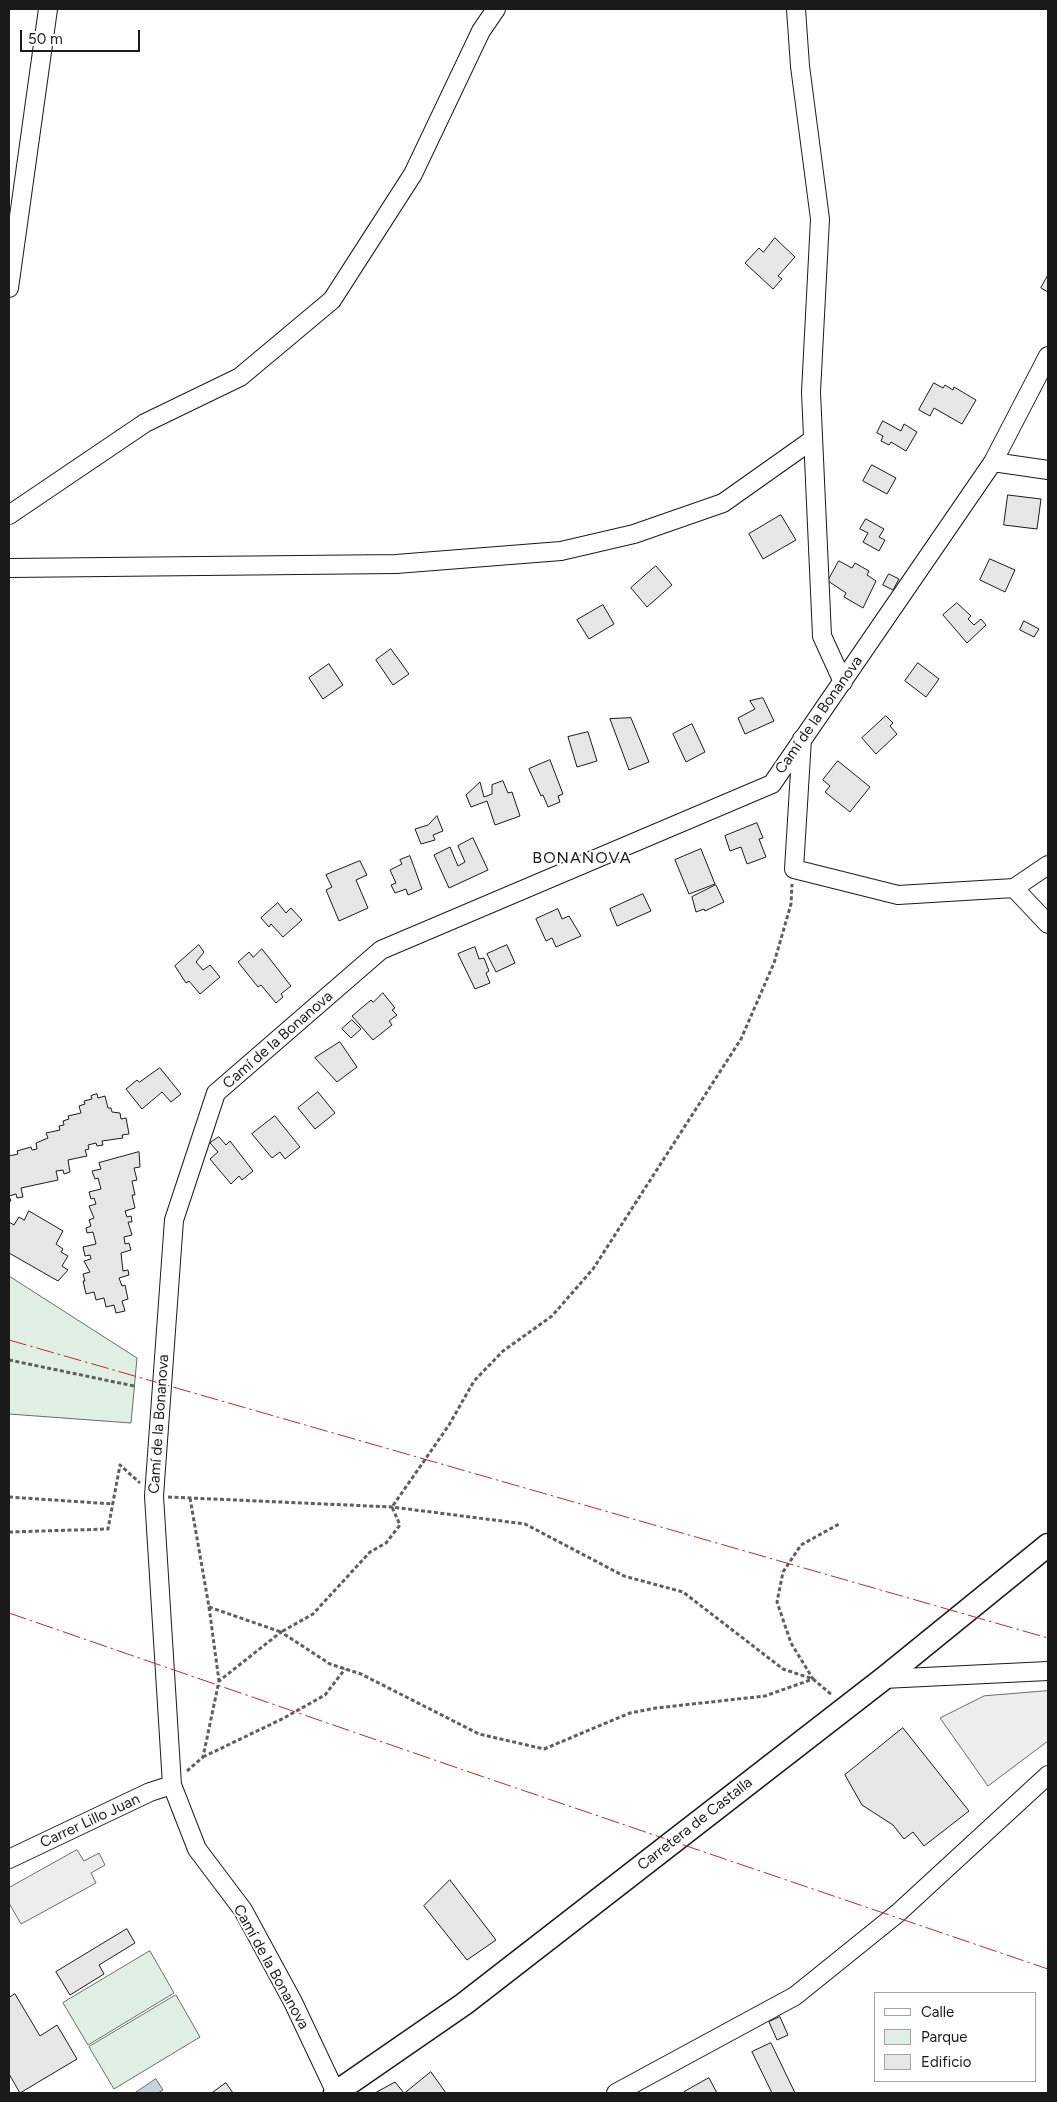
<!DOCTYPE html>
<html>
<head>
<meta charset="utf-8">
<style>
  body { margin:0 }
  #map { position:relative; width:1057px; height:2102px; overflow:hidden; background:#fff; font-family:Figtree,sans-serif }
  canvas { display:block }
  .frame { position:absolute; inset:0; border:10px solid #1a1a1a; pointer-events:none }
  .legend { position:absolute; left:874px; top:1992px; width:162px; height:90px; box-sizing:border-box; background:#fff; border:1px solid #a3a3a3; margin:0; padding:6px 9px; list-style:none; font-size:15px; color:#1a1a1a }
  .legend li { display:flex; align-items:center; gap:10px; height:25px }
  .legend b { width:25px; border:1px solid #a3a3a3 }
  .scale { position:absolute; left:20px; top:30px; width:120px; height:22px; box-sizing:border-box; border:2px solid #1a1a1a; border-top:0; padding-left:6px; font-size:15px; line-height:18px; white-space:nowrap; color:#1a1a1a; -webkit-text-stroke:4px #fff; paint-order:stroke }
</style>
</head>
<body>
<div id="map">
<canvas width="1057" height="2102"></canvas>
<div class="frame"></div>
<ul class="legend">
<li><b style="height:6px;background:#fff"></b>Calle</li>
<li><b style="height:14px;background:#e0efe3"></b>Parque</li>
<li><b style="height:14px;background:#e6e6e6"></b>Edificio</li>
</ul>
<div class="scale">50 m</div>
</div>
<script>
const context = document.querySelector('canvas').getContext('2d');
context.lineJoin = 'round';
function fill(path, color) {
  context.fillStyle = color;
  context.fill(path, 'evenodd');
}
function strokePath(path, color, width, dash) {
  context.strokeStyle = color;
  context.lineWidth = width;
  context.lineCap = dash ? 'butt' : 'round';
  context.setLineDash(dash || []);
  context.stroke(path);
}
function label(font, color, halo, rows, align = 'center') {
  context.font = font + ' Figtree,sans-serif';
  context.lineWidth = 4;
  context.setLineDash([]);
  context.textBaseline = 'middle';
  context.strokeStyle = halo;
  context.fillStyle = color;
  for (const [text, x, y, turn = 0] of rows) {
    context.save();
    context.translate(x, y);
    context.rotate((+turn || 0) * Math.PI / 180);
    context.textAlign = isNaN(turn) ? turn : align;
    if (halo) context.strokeText(text, 0, 0);
    context.fillText(text, 0, 0);
    context.restore();
  }
}
const green = new Path2D(`
  M9 1276 137 1358 131 1423 9 1414Z
  M150 1951 174 1993 88 2045 63 2003Z
  M176 1995 200 2037 114 2089 89 2047Z`);
fill(green, '#e0efe3');
strokePath(green, '#6a6a6a', 1);
const parking = new Path2D(`
  M1048 1691V1741L988 1786 940 1718 984 1696Z
  M77 1850 84 1861 99 1853 105 1865 91 1873 96 1883 21 1924 9 1903V1888Z`);
fill(parking, '#ededed');
strokePath(parking, '#6a6a6a', 1);
const water = new Path2D(`
  M156 2079 163 2090 158 2093H135Z`);
fill(water, '#c6d2dc');
strokePath(water, '#6a6a6a', 1);
const building = new Path2D(`
  M775 238 795 257 778 276 782 279 773 289 745 263 759 248 763 252Z
  M1048 275V292L1041 288Z
  M934 383 943 388 945 385 953 390 954 387 976 400 962 424 934 408 930 416 919 410Z
  M883 421 901 431 904 424 917 432 906 451 891 442 889 445 881 441 883 436 877 433Z
  M872 465 896 478 887 494 863 481Z
  M1008 495 1041 499 1037 529 1004 525Z
  M781 515 796 540 763 559 749 534Z
  M866 519 884 529 879 537 885 540 879 551 863 542 868 533 860 529Z
  M990 559 1015 570 1005 592 980 580Z
  M839 561 852 568 855 563 869 571 867 575 876 581 863 608 844 597 846 593 828 581Z
  M656 566 672 585 647 607 631 588Z
  M889 574 899 579 893 590 883 585Z
  M957 603 971 616 968 619 974 625 981 619 986 625 967 643 943 615Z
  M603 605 614 624 589 639 577 620Z
  M1024 621 1039 629 1034 637 1020 630Z
  M391 649 409 674 393 685 376 660Z
  M918 663 939 679 926 697 905 681Z
  M329 664 343 685 323 699 309 678Z
  M763 698 774 721 745 734 738 718 755 709 750 701Z
  M886 716 893 723 890 726 897 734 876 754 862 738Z
  M631 718 649 762 629 770 610 719Z
  M692 724 705 752 686 762 673 734Z
  M588 732 597 761 577 767 568 737Z
  M550 760 563 794 558 796 560 802 548 807 543 795 541 796 529 769Z
  M838 761 870 787 850 812 825 792 830 786 823 780Z
  M503 781 508 793 512 792 520 816 495 825 487 801 471 807 466 795 480 782 484 797 492 794V785Z
  M437 816 443 831 433 835 435 840 421 844 415 829 428 825Z
  M757 823 763 838 759 839 766 857 747 864 741 847 730 851 725 836Z
  M473 838 488 870 449 888 434 855 450 847 458 866 465 862 458 846Z
  M701 849 715 884 689 894 675 860Z
  M410 856 422 889 408 895 406 889 395 893 391 885 396 883 390 870 402 864 400 860Z
  M360 861 367 875 356 880 368 908 339 921 326 890 332 887 326 875Z
  M716 885 724 902 705 911 704 909 696 912 692 897Z
  M643 894 651 911 617 926 610 909Z
  M278 903 286 913 291 908 302 920 283 937 271 924 269 927 261 918Z
  M558 909 562 919 569 916 581 936 556 947 552 938 546 941 536 919Z
  M199 945 204 952 196 962 203 970 210 965 220 977 200 994 189 981 186 983 175 966Z
  M507 945 515 963 496 972 487 954Z
  M475 947 479 959 484 958 489 971 486 973 490 983 475 989 458 954Z
  M262 949 291 986 281 994 283 997 276 1003 261 985 258 987 238 962 249 952 253 957Z
  M383 993 395 1008 392 1010 397 1015 389 1021 392 1025 373 1040 352 1016 371 1000 373 1002Z
  M352 1020 361 1029 351 1038 342 1029Z
  M340 1042 357 1067 337 1082 315 1058Z
  M160 1068 181 1094 171 1102 162 1092 142 1109 126 1089 137 1080 139 1082Z
  M318 1092 335 1113 315 1129 298 1108Z
  M97 1094 98 1098 105 1096 108 1108H111L112 1112 120 1113 121 1119 126 1118 129 1134 122 1135 123 1138 102 1141 103 1145 97 1146 96 1143 88 1145 89 1149 85 1150 87 1156 68 1160 70 1172 64 1174 63 1170 56 1171 58 1180 21 1188 23 1197 17 1198 16 1194 9 1196 11 1201 9 1202V1156L18 1154 17 1151 31 1147 32 1150 37 1149 36 1143 48 1138 46 1133 60 1130 59 1126 64 1125 63 1121 69 1119 68 1116 81 1113 79 1106 85 1104 84 1101 92 1099 91 1096Z
  M275 1116 300 1147 285 1159 280 1152 272 1158 252 1134Z
  M219 1137 226 1145 230 1141 253 1171 242 1180 239 1176 231 1184 210 1159 218 1152 210 1143Z
  M139 1152 140 1167 134 1168 137 1180 132 1181 135 1195H132L135 1208 125 1211 127 1217 131 1216 132 1222H128L132 1235 124 1237 125 1244 129 1243 131 1250 121 1253 123 1271 128 1270 129 1275 119 1278 122 1286 125 1285 128 1299 122 1301 125 1311 116 1313 114 1305 106 1307 104 1298 96 1300 94 1292 86 1294 83 1281H85L83 1274 90 1272 84 1261 91 1259 90 1255 85 1256 83 1247 96 1244 93 1232 87 1233 86 1228 91 1226 89 1220 94 1218 89 1206 96 1204 94 1198 91 1199 89 1192 101 1189 98 1178 95 1179 92 1171 101 1169 99 1163Z
  M29 1211 63 1231 56 1244 63 1249 61 1252 68 1256 62 1266 68 1270 58 1281 9 1253V1222L14 1225 19 1217 24 1220Z
  M903 1728 969 1811 924 1846 913 1832 904 1839 893 1825 862 1805 845 1775Z
  M450 1880 496 1940 467 1960 424 1906Z
  M127 1929 135 1943 99 1965 104 1974 70 1995 56 1972Z
  M15 1994 40 2036 57 2025 77 2059 20 2093 9 2074V1998Z
  M780 2017 788 2035 777 2040 769 2022Z
  M771 2043 795 2093H772L752 2052Z
  M431 2072 446 2093H375L395 2082 404 2093Z
  M709 2078 717 2093H684V2092Z
  M226 2083 233 2093H212Z`);
fill(building, '#e6e6e6');
strokePath(building, '#1a1a1a', 1);
const minor = new Path2D(`
  M796 9 800 66 820 219 811 392 822 636 843 682
  M9 288 48 9
  M993 462 1048 470
  M9 515 145 423 240 377 332 300 413 174 481 31 496 9
  M9 568 396 564 561 551 634 534 723 503 812 440
  M802 739 794 869 898 895 1014 888 1048 865
  M1014 888 1048 924
  M883 1679 1048 1671
  M9 1859 150 1792 172 1785
  M336 2093 293 2002 243 1910 197 1849 172 1785 154 1496 174 1220 216 1093 381 950 772 784 993 462 1048 356
  M616 2093 795 1996 898 1913 1048 1775`);
const major = new Path2D(`
  M335 2093 464 2004 883 1679 1048 1545`);
strokePath(minor, '#1a1a1a', 20);
strokePath(major, '#1a1a1a', 25);
strokePath(new Path2D(`
  M9 1360 134 1386
  M9 1497 113 1504
  M168 1497 392 1507 525 1524 624 1576 683 1592 783 1669 813 1679 832 1695
  M190 1498 209 1607 281 1632 313 1614 370 1552 386 1543 400 1525 392 1507 449 1425 474 1381 503 1351 552 1316 593 1269 741 1039 774 963 791 904 792 884
  M9 1532 108 1529 120 1465 140 1483
  M209 1607 219 1681
  M203 1757 284 1718 325 1695 345 1669
  M187 1771 203 1757 219 1681 281 1632 330 1664 361 1674 479 1734 544 1749 630 1713 656 1708 765 1696 813 1679 791 1643 777 1602 783 1572 801 1545 839 1524`), '#5f5f5f', 3, [4, 2.5]);
strokePath(minor, '#fff', 18);
strokePath(major, '#fff', 22);
strokePath(new Path2D(`
  M9 1340 1048 1638
  M9 1613 475 1774 1048 1969`), '#c62828', 1, [18, 4, 2.5, 4]);
label('15px', '#1a1a1a', '#fff', [
  ["Camí de la Bonanova",819,715,-55],
  ["Camí de la Bonanova",278,1040,-41],
  ["Camí de la Bonanova",159,1424,-86],
  ["Carrer Lillo Juan",90,1821,-25],
  ["Carretera de Castalla",695,1824,-38],
  ["Camí de la Bonanova",271,1967,61]
]);
context.letterSpacing = '1px';
label('16px', '#1a1a1a', '#fff', [
  ["BONANOVA",582,858]
]);
context.letterSpacing = '0px';
</script>
</body>
</html>
